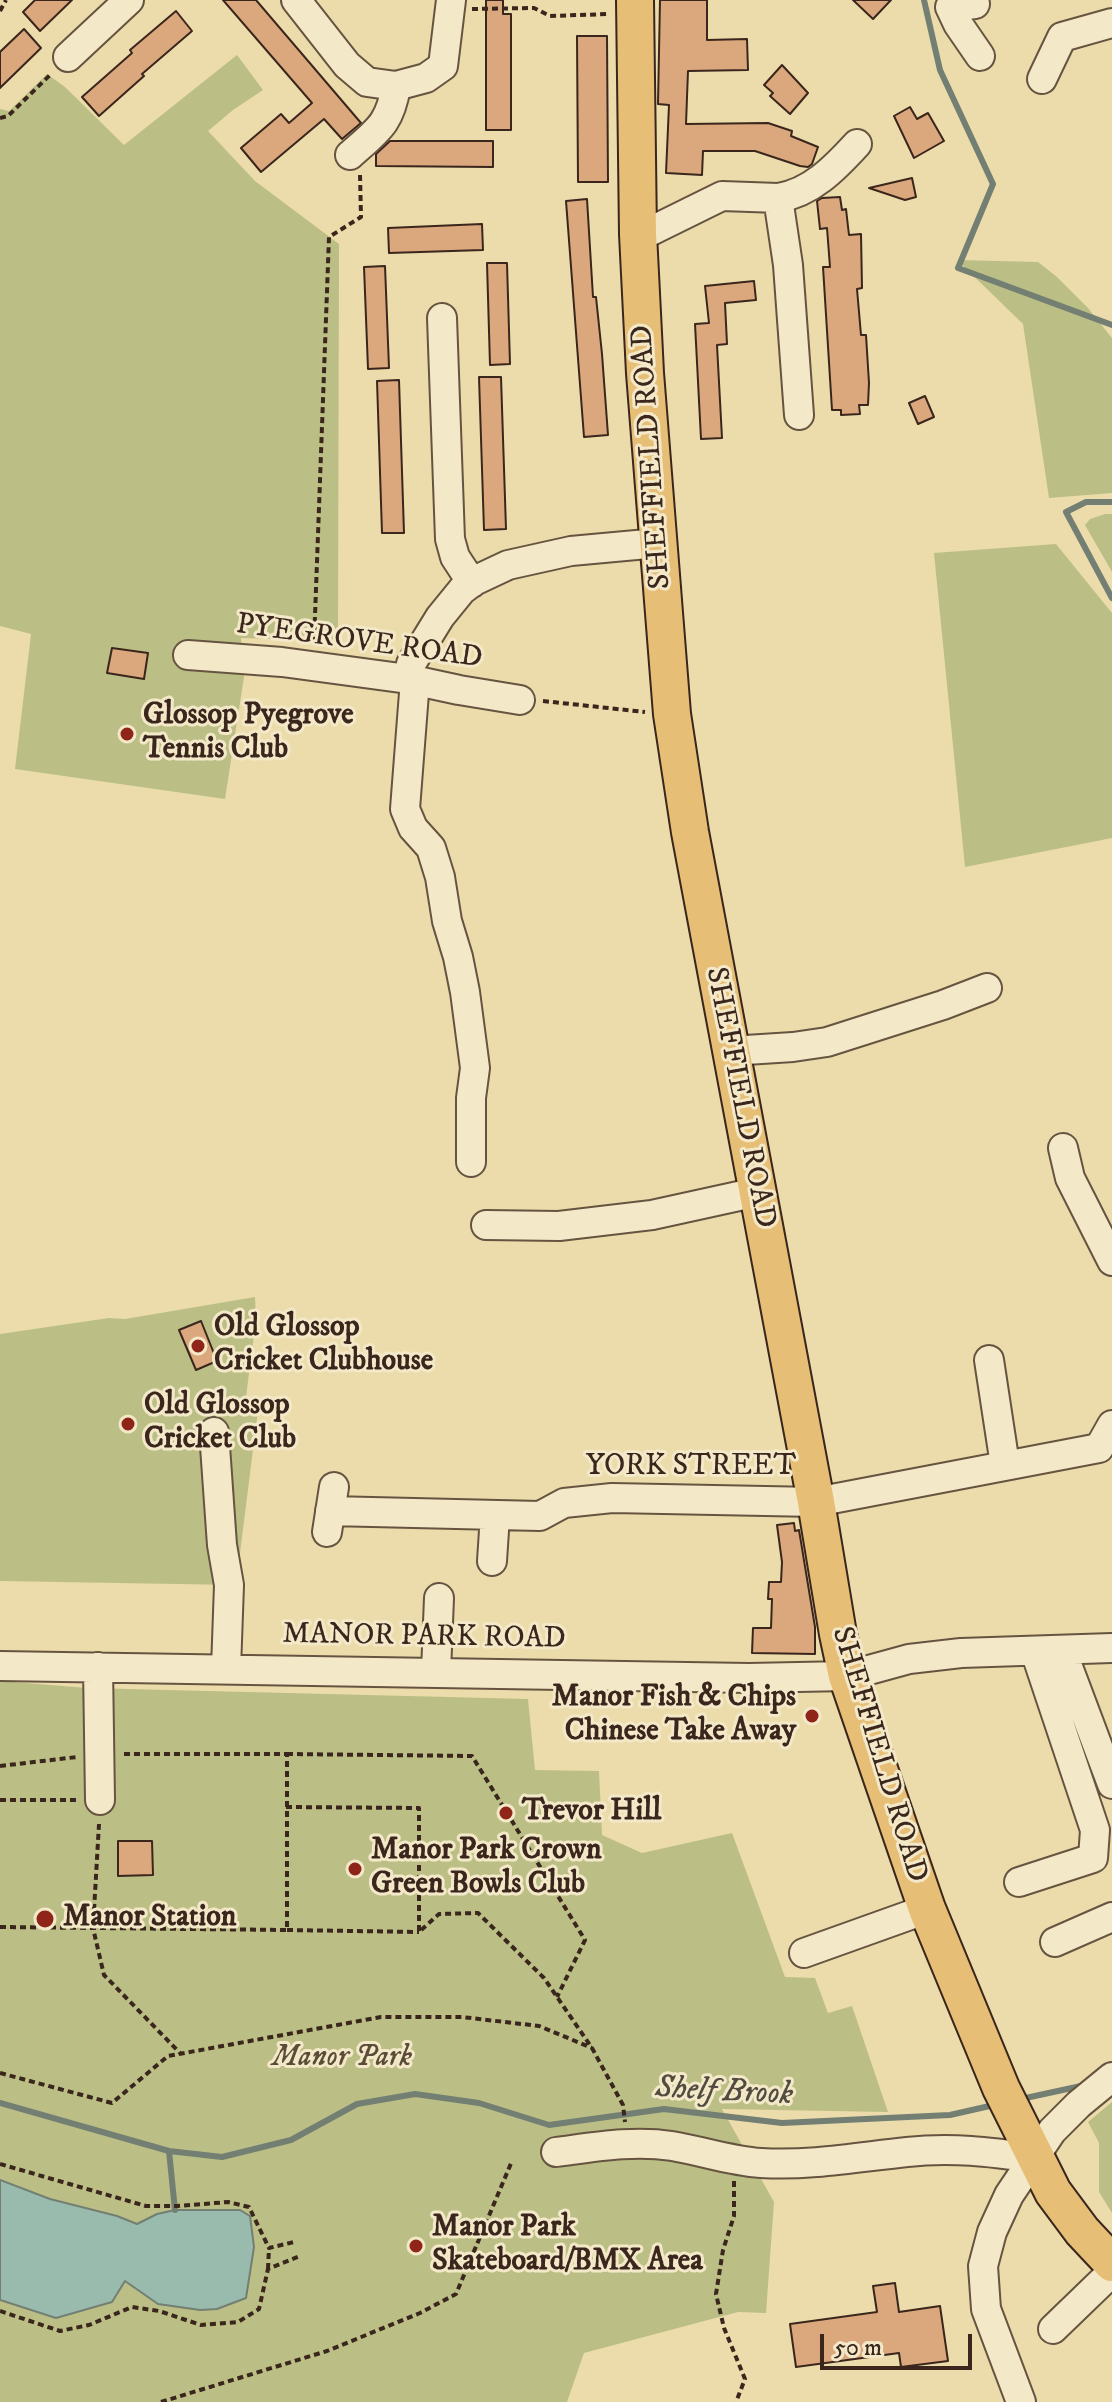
<!DOCTYPE html>
<html>
<head>
<meta charset="utf-8">
<style>
  body { margin:0 }
  #map { position:relative; width:1112px; height:2402px; overflow:hidden; background:#ecdcab; font-family:"IM FELL DW Pica",serif }
  canvas { display:block }
  .scale { position:absolute; left:820px; top:2334px; width:152px; height:36px; box-sizing:border-box; border:4px solid #3a261c; border-top:0; padding-left:10px; font-size:24px; line-height:28px; white-space:nowrap; color:#3a261c; -webkit-text-stroke:6px #f3e8c8; paint-order:stroke }
</style>
</head>
<body>
<div id="map">
<canvas width="1112" height="2402"></canvas>
<div class="scale">50 m</div>
</div>
<script>
const context = document.querySelector('canvas').getContext('2d');
context.lineJoin = 'round';
function fill(path, color) {
  context.fillStyle = color;
  context.fill(path, 'evenodd');
}
function strokePath(path, color, width, dash) {
  context.strokeStyle = color;
  context.lineWidth = width;
  context.lineCap = dash ? 'butt' : 'round';
  context.setLineDash(dash || []);
  context.stroke(path);
}
function label(font, color, halo, rows, align = 'center') {
  context.font = font + ' "IM FELL DW Pica",serif';
  context.lineWidth = 6;
  context.setLineDash([]);
  context.textBaseline = 'middle';
  context.strokeStyle = halo;
  context.fillStyle = color;
  for (const [text, x, y, turn = 0] of rows) {
    context.save();
    context.translate(x, y);
    context.rotate((+turn || 0) * Math.PI / 180);
    context.textAlign = isNaN(turn) ? turn : align;
    if (halo) context.strokeText(text, 0, 0);
    context.fillText(text, 0, 0);
    context.restore();
  }
}
fill(new Path2D(`
  M237 55 263 90 233 110 208 131 255 181 339 244 338 641 241 638 244 677 225 799 15 769 31 634 0 626V109L9 111 47 74 65 87 124 145Z
  M957 260 1038 262 1057 277 1088 308 1112 338V493L1049 498 1023 324Z
  M1105 514H1112V572L1085 525 1090 519Z
  M1056 544 1112 613V838L965 867 934 553Z
  M255 1297 256 1319 246 1397 259 1402 236 1585 0 1581V1334L109 1318 125 1319Z
  M0 1681 88 1688 528 1699 535 1770 599 1771 602 1835 642 1853 732 1833 785 1977 815 1978 828 2013 852 2006 888 2112 722 2109 774 2202 766 2313 738 2312 584 2353 567 2402H0Z
  M1112 2102V2213L1099 2192V2143L1088 2122Z`), '#bbbf86');
const water = new Path2D(`
  M0 2180 50 2199 117 2216 137 2224 157 2214 175 2210H240L250 2216 254 2247 246 2298 217 2309 200 2310 158 2304 125 2281 112 2302 56 2318 0 2300Z`);
fill(water, '#99bbad');
strokePath(water, '#737f73', 2);
strokePath(new Path2D(`
  M924 0 940 70 993 184 958 268 1112 325
  M1112 502H1086L1066 512 1112 598
  M1021 2099 1081 2086
  M0 2103 169 2151 222 2157 291 2140 357 2104 415 2094 479 2103 549 2125 664 2109 782 2123 950 2115 994 2105
  M169 2151 175 2210`), '#737f73', 6);
const building = new Path2D(`
  M35 0H72L40 31 23 12Z
  M223 0H256L361 123 342 139 324 119 261 172 241 148 281 114 289 123 312 103Z
  M486 0H503V14H511V130H486Z
  M660 0H707V40L747 39 748 70 688 71 686 124 768 123 792 131 791 136 818 147 812 164 808 167 800 166 755 151H703L702 175 666 173 669 105 658 104Z
  M853 0H891L873 19Z
  M176 11 192 31 142 74 144 76 99 116 82 97 132 53 130 50Z
  M24 29 41 48 0 88V52Z
  M577 36H607L608 182H578Z
  M782 65 808 93 790 114 770 96 773 93 764 85Z
  M910 107 917 119 928 113 944 141 914 158 894 116Z
  M390 141H493V167L376 166V154Z
  M912 178 916 197 905 200 869 188Z
  M840 197 842 210 846 209 849 235 861 234 862 288 857 289 861 335H866L869 383 868 405H859L860 414 841 415V410H832L823 267H830L827 228 820 229 817 201 822 198Z
  M587 199 593 297H596L602 354 608 435 584 437 566 201Z
  M482 224 483 250 389 253 388 228Z
  M487 263H507L510 364 490 365Z
  M385 266 389 368 368 369 364 267Z
  M754 281 756 300 725 303 727 344 717 345 722 438 701 439 695 324 709 323 705 286Z
  M479 377H501L506 529 484 530Z
  M399 380 404 533H382L377 381Z
  M925 396 934 417 918 424 909 403Z
  M112 648 148 653 144 679 107 673Z
  M201 1321 217 1361 196 1370 179 1330Z
  M794 1523 795 1531 799 1530 815 1627V1654L752 1653 753 1628H771L772 1599H768L769 1582H781L782 1562 777 1525Z
  M118 1841H152L153 1875 118 1876Z
  M895 2283 899 2312 940 2306 948 2361 901 2367 899 2353 796 2367 790 2324 877 2312 873 2286Z`);
fill(building, '#dba87d');
strokePath(building, '#3a261c', 2);
const minor = new Path2D(`
  M296 0 347 65 367 82 396 86 426 78 443 66 451 0
  M974 0 975 4 950 7 958 24 980 56
  M68 57 129 0
  M1042 79 1062 37 1112 23
  M350 155C378 130 390 124 396 86
  M778 198C811 193 835 168 857 144
  M638 234 651 231 722 196 778 198 788 265 799 415
  M442 318 450 539 455 557 472 583
  M188 655 282 662 408 679 459 690 520 700
  M408 679 411 664 440 617 462 590 474 581 508 565 571 551 658 543
  M415 680 405 809 413 828 431 848 440 877 447 921 458 957 465 992 475 1068 471 1098V1162
  M730 1051 793 1047 827 1042 943 1005 987 988
  M1063 1148 1070 1178 1112 1261
  M486 1225 559 1226 652 1215 757 1192
  M989 1360 1005 1465
  M214 1432 222 1545 229 1585 226 1669
  M330 1511 540 1516 564 1503 612 1498 816 1502 1099 1448 1112 1425
  M327 1532 334 1487
  M492 1561 495 1515
  M1057 1650 1068 1667 1112 1784
  M0 1666 749 1678 847 1676 909 1659 961 1653 1112 1648
  M98 1667 100 1800
  M436 1672 439 1598
  M1019 1882 1093 1858 1095 1830 1035 1651
  M1055 1942 1112 1917
  M804 1953 927 1909
  M556 2152C595 2147 633 2140 672 2146 702 2151 731 2161 761 2163 810 2166 859 2157 907 2152 952 2147 990 2152 1035 2158
  M1053 2329 1112 2272
  M1021 2402 986 2309 983 2266 992 2232 1009 2195 1052 2131 1079 2104 1112 2077`);
const major = new Path2D(`
  M635 0 638 234 645 373 672 714 690 832 816 1502 838 1634 847 1676 927 1909 1001 2088 1053 2192 1082 2231 1112 2263`);
strokePath(minor, '#665440', 32);
strokePath(major, '#3a261c', 40);
strokePath(new Path2D(`
  M472 9 534 8 550 16 609 14
  M0 11 6 0
  M0 118 8 116 52 73
  M314 643 329 237 361 217 360 174
  M543 701 645 712
  M287 1754 472 1756 585 1940 557 1997
  M0 1766 77 1757
  M0 1800H79
  M286 1807 419 1808V1932L439 1914 478 1913 544 1978 592 2048 623 2105 625 2122
  M99 1824 93 1928 104 1975 180 2053
  M0 1927 287 1930V1754H122
  M287 1930 419 1932
  M0 2073 112 2103 168 2056 381 2017H462L539 2026 592 2048
  M0 2164 146 2206H177L228 2202 249 2207 269 2248 294 2242
  M734 2181V2216L723 2250 716 2294 724 2328 745 2379 736 2402
  M268 2269 269 2248
  M0 2311 60 2331 89 2325 132 2307 159 2311 201 2325 238 2322 259 2309 268 2269 300 2256
  M161 2402 327 2351 420 2313 456 2294 512 2161`), '#3a261c', 4, [6, 4]);
strokePath(minor, '#f3e8c8', 28);
strokePath(major, '#e6be76', 36);
for (const [x, y, r, color] of [
  [127,734,8,"#8f2418"],
  [198,1346,8,"#8f2418"],
  [128,1424,8,"#8f2418"],
  [812,1716,8,"#8f2418"],
  [506,1813,8,"#8f2418"],
  [355,1869,8,"#8f2418"],
  [45,1919,10,"#8f2418"],
  [416,2246,8,"#8f2418"]
]) {
  const dot = new Path2D();
  dot.arc(x, y, r, 0, 2 * Math.PI);
  context.fillStyle = color;
  context.fill(dot);
  strokePath(dot, '#f3e8c8', 3);
}
label('30px', '#3a261c', '#f3e8c8', [
  ["SHEFFIELD ROAD",653,457,-94],
  ["PYEGROVE ROAD",359,643,8],
  ["SHEFFIELD ROAD",739,1098,79],
  ["YORK STREET",691,1468],
  ["MANOR PARK ROAD",424,1638,1],
  ["SHEFFIELD ROAD",878,1755,73]
]);
label('bold 30px', '#3a261c', '#f3e8c8', [
  ["Glossop Pyegrove",143,717],
  ["Tennis Club",143,751],
  ["Old Glossop",214,1329],
  ["Cricket Clubhouse",214,1363],
  ["Old Glossop",144,1407],
  ["Cricket Club",144,1441],
  ["Manor Fish & Chips",796,1699,"right"],
  ["Chinese Take Away",796,1733,"right"],
  ["Trevor Hill",522,1813],
  ["Manor Park Crown",371,1852],
  ["Green Bowls Club",371,1886],
  ["Manor Station",63,1919],
  ["Manor Park",432,2229],
  ["Skateboard/BMX Area",432,2263]
], 'left');
label('italic 30px', '#5a4c36', '#f3e8c8', [
  ["Manor Park",342,2059]
]);
label('italic 32px', '#524b40', '#f3e8c8', [
  ["Shelf Brook",724,2093,3]
]);
</script>
</body>
</html>
